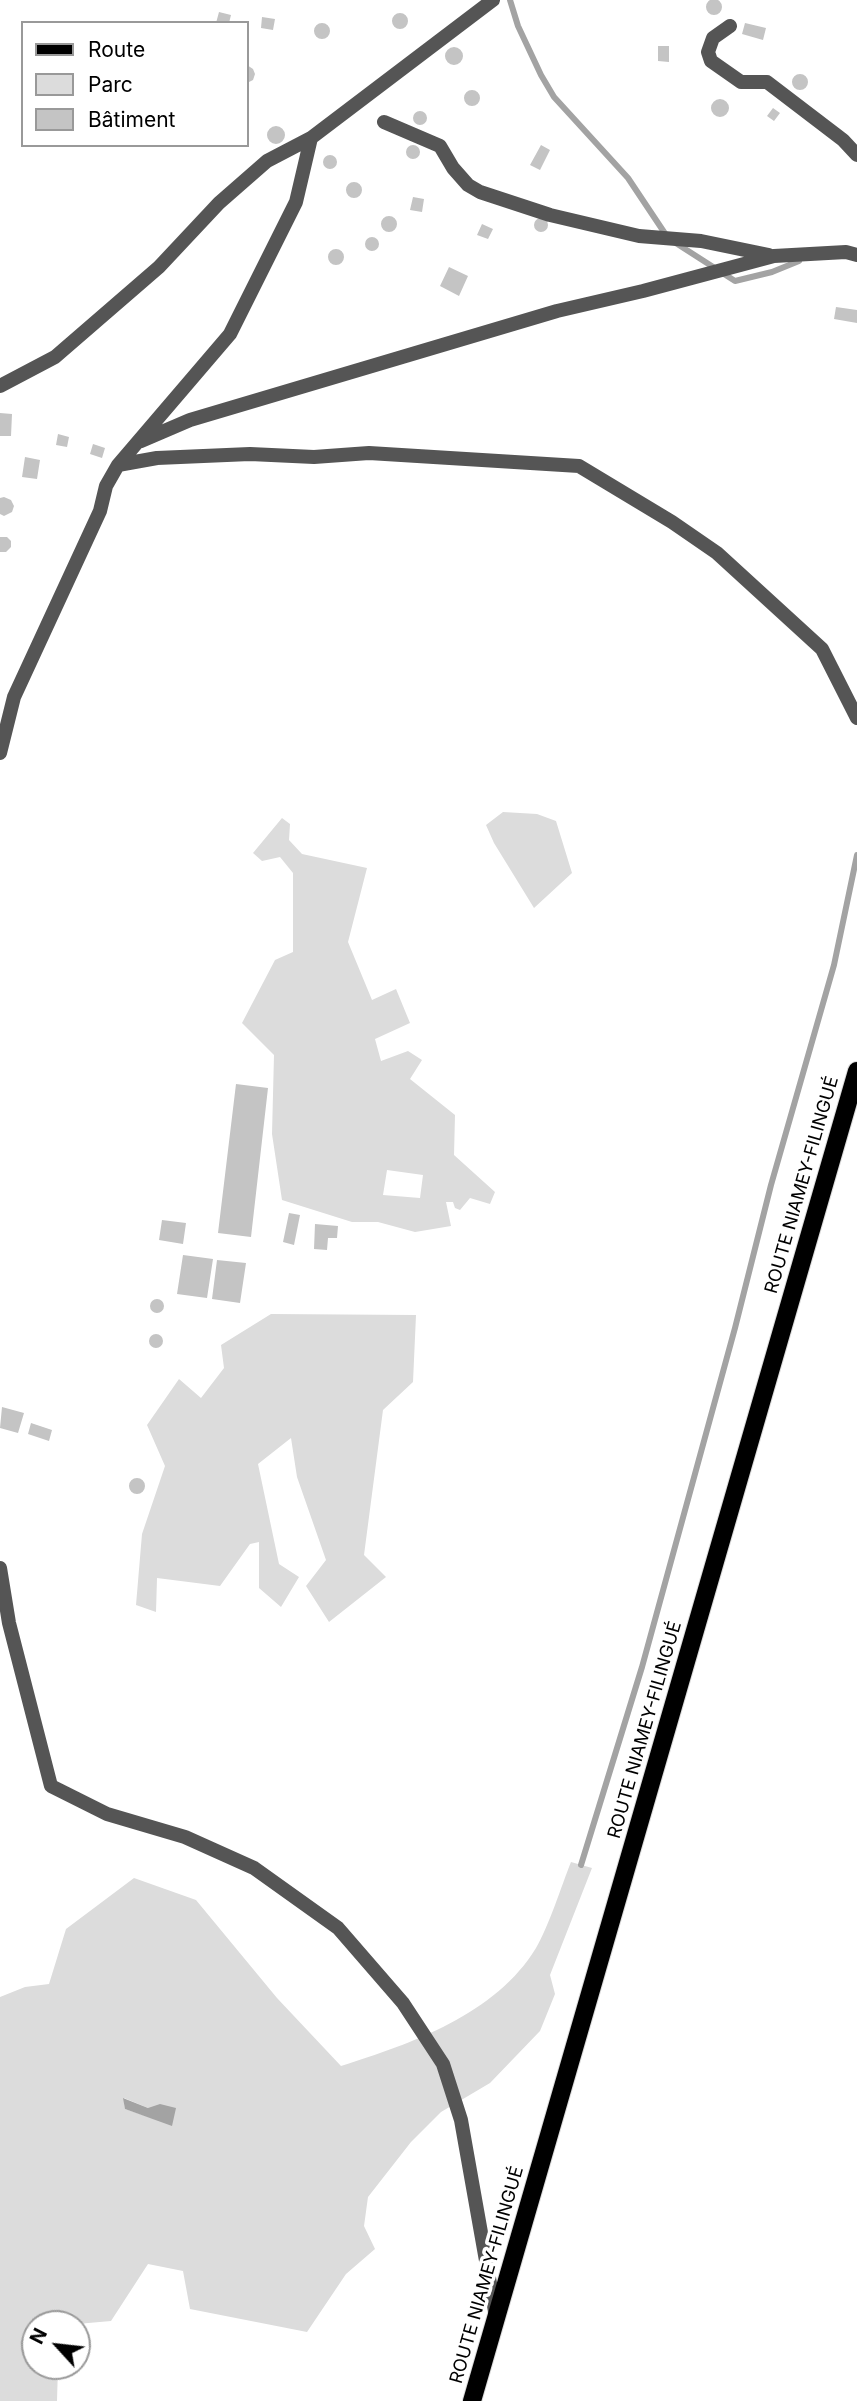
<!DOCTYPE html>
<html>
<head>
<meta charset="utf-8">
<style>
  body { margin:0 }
  #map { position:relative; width:857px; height:2401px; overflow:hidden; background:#fff; font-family:Inter,sans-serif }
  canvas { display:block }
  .legend { position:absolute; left:21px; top:21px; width:228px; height:126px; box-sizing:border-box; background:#fff; border:2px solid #999; margin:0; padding:9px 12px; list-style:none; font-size:21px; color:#000 }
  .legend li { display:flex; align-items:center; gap:14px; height:35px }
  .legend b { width:35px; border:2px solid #999 }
  .north { position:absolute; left:21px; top:2310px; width:70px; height:70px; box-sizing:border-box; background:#fff; border:2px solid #999; border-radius:50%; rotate:297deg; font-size:19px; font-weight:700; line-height:28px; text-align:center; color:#000 }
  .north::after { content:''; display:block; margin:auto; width:24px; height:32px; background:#000; clip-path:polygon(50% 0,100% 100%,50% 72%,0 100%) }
</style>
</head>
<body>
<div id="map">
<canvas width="857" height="2401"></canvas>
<ul class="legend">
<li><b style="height:9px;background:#000"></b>Route</li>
<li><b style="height:19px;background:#dcdcdc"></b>Parc</li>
<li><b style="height:19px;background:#c4c4c4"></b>Bâtiment</li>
</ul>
<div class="north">N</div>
</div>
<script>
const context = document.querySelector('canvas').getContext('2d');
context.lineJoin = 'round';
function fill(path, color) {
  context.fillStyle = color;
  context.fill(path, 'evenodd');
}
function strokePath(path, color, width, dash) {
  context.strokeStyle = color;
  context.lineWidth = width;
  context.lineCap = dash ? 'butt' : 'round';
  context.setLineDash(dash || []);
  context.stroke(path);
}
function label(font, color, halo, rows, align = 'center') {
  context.font = font + ' Inter,sans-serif';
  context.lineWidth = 7;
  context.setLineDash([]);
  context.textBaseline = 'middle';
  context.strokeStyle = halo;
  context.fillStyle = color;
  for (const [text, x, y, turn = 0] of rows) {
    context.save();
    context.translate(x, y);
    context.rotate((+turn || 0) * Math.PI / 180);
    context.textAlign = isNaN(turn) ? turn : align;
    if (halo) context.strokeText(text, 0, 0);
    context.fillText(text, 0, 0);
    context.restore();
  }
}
fill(new Path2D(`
  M503 812 537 814 556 821 572 873 534 908 494 843 486 825Z
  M282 818 290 824 289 840 302 854 367 868 348 942 372 1000 396 989 410 1023 375 1039 381 1061 408 1051 422 1060 410 1079 455 1115 454 1155 495 1192 490 1204 470 1198 460 1210 455 1208 453 1202H446L451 1226 415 1232 378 1222H352L282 1200 272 1134 274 1055 242 1023 275 960 293 952V873L280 857 262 861 253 853ZM387 1170 423 1175 420 1198 383 1195Z
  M271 1314 416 1315 413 1382 383 1410 364 1555 386 1577 329 1622 306 1586 326 1560 297 1477 291 1438 258 1464 279 1564 299 1577 281 1607 259 1588V1542L250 1544 220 1586 157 1578 156 1612 136 1605 142 1534 165 1466 147 1425 179 1379 201 1398 224 1368 221 1345Z
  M571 1862 592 1868 550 1975 555 1994 540 2031 490 2083 441 2112 411 2142 368 2197 364 2226 375 2249 346 2274 307 2332 190 2309 183 2271 148 2264 111 2321 77 2324H35V2366H58L57 2401H0V1997L25 1987 49 1984 66 1929 134 1878 196 1900 277 1998 341 2066C411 2044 496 2014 536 1948 549 1926 561 1887 571 1862ZM124 2098 148 2108 172 2125 125 2109Z`), '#dcdcdc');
fill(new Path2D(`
  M123 2098 148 2108 160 2104 176 2108 172 2126 125 2109Z`), '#a3a3a3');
strokePath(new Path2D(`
  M510 0 518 26 541 75 554 97 628 178 668 238 735 281 772 272 799 261
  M581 1865 642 1667 735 1328 771 1185 834 965 857 855`), '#a3a3a3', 6);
fill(new Path2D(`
  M706 7a8 8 0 1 1 16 0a8 8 0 1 1-16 0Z
  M219 12 231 15 229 23H216Z
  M392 21a8 8 0 1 1 16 0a8 8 0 1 1-16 0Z
  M262 17 275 19 273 30 261 28Z
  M314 31a8 8 0 1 1 16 0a8 8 0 1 1-16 0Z
  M745 23 766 28 763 40 742 34Z
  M658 46H669V62L658 61Z
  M445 56a9 9 0 1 1 18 0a9 9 0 1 1-18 0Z
  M247 65 253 69 255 74 253 80 247 83Z
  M792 82a8 8 0 1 1 16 0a8 8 0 1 1-16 0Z
  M464 98a8 8 0 1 1 16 0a8 8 0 1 1-16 0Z
  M711 108a9 9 0 1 1 18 0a9 9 0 1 1-18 0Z
  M773 108 780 113 774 121 767 116Z
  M413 118a7 7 0 1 1 14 0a7 7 0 1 1-14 0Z
  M267 135a9 9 0 1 1 18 0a9 9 0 1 1-18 0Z
  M541 145 550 150 540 170 530 165Z
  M406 152a7 7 0 1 1 14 0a7 7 0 1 1-14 0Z
  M323 162a7 7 0 1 1 14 0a7 7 0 1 1-14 0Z
  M346 190a8 8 0 1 1 16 0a8 8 0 1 1-16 0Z
  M413 197 424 199 422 212 410 210Z
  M381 224a8 8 0 1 1 16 0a8 8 0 1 1-16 0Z
  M534 225a7 7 0 1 1 14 0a7 7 0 1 1-14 0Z
  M482 224 493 229 488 239 477 235Z
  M365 244a7 7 0 1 1 14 0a7 7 0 1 1-14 0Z
  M328 257a8 8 0 1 1 16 0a8 8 0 1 1-16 0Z
  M449 267 468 276 459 296 440 286Z
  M836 307 857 310V323L834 319Z
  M0 413 12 414 11 436H0Z
  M58 434 69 437 67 447 56 445Z
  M93 444 105 448 102 458 90 454Z
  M25 457 40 460 37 479 22 477Z
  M4 497 11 500 14 506 12 512 4 516 0 514V498Z
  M0 537H7L11 541V547L6 552H0Z
  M236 1084 268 1088 251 1237 218 1233Z
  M289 1213 300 1215 294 1245 283 1242Z
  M162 1220 186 1223 183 1244 159 1240Z
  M315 1224 338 1226 337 1238H328L327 1250 314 1249Z
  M183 1255 213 1259 207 1298 177 1294Z
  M217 1260 246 1263 240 1303 212 1299Z
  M150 1306a7 7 0 1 1 14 0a7 7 0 1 1-14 0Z
  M149 1341a7 7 0 1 1 14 0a7 7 0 1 1-14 0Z
  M2 1407 24 1413 18 1433 0 1428Z
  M31 1423 52 1430 49 1441 28 1434Z
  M129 1486a8 8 0 1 1 16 0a8 8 0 1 1-16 0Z`), '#c4c4c4');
const primary = new Path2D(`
  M472 2401 857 1071`);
strokePath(primary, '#dbdbdb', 20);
strokePath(new Path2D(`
  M730 26 713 38 708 52 711 61 741 82H767L843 140 857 155
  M384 122 440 146 453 168 468 185 480 192 550 215 639 236 701 241 769 255
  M0 386 55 357 159 267 219 203 267 161 311 138
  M141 441 190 420 557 311 643 291 774 256 846 252 857 255
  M118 465 157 458 250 454 314 457 369 453 579 466 672 522 717 553 822 649 857 718
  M0 753 14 697 100 511 106 486 118 465 230 334 296 202 311 138 493 0
  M0 1568 9 1623 51 1786 107 1814 185 1837 254 1868 338 1928 403 2003 443 2064 461 2120 496 2317`), '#555', 14);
strokePath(primary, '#000', 18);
label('18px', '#000', '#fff', [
  ["ROUTE NIAMEY-FILINGUÉ",802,1185,-74],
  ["ROUTE NIAMEY-FILINGUÉ",645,1730,-74],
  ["ROUTE NIAMEY-FILINGUÉ",487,2275,-74]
]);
</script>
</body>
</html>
